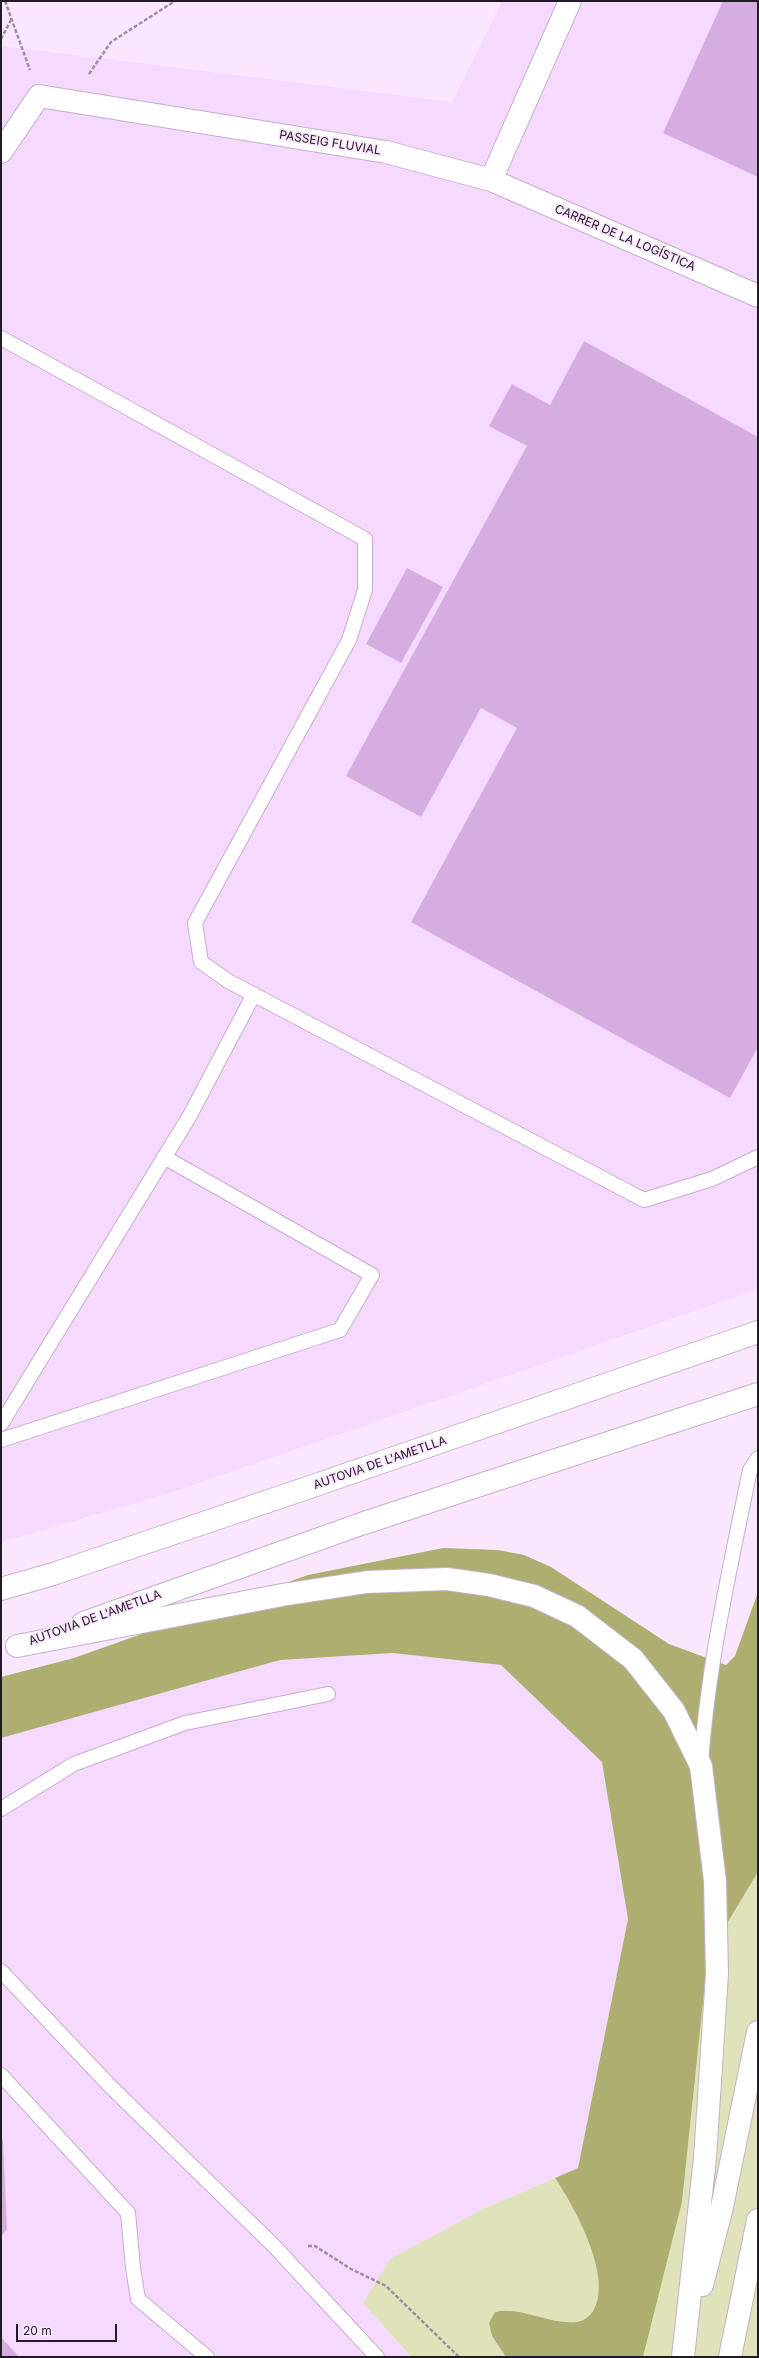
<!DOCTYPE html>
<html>
<head>
<meta charset="utf-8">
<style>
  body { margin:0 }
  #map { position:relative; width:759px; height:2358px; overflow:hidden; background:#fae7ff; font-family:Inter,sans-serif }
  canvas { display:block }
  .frame { position:absolute; inset:0; border:2px solid #221a24; pointer-events:none }
  .scale { position:absolute; left:16px; top:2324px; width:101px; height:18px; box-sizing:border-box; border:2px solid #221a24; border-top:0; padding-left:5px; font-size:12px; line-height:14px; white-space:nowrap; color:#221a24; -webkit-text-stroke:3px #fae7ff; paint-order:stroke }
</style>
</head>
<body>
<div id="map">
<canvas width="759" height="2358"></canvas>
<div class="frame"></div>
<div class="scale">20 m</div>
</div>
<script>
const context = document.querySelector('canvas').getContext('2d');
context.lineJoin = 'round';
function fill(path, color) {
  context.fillStyle = color;
  context.fill(path, 'evenodd');
}
function strokePath(path, color, width, dash) {
  context.strokeStyle = color;
  context.lineWidth = width;
  context.lineCap = dash ? 'butt' : 'round';
  context.setLineDash(dash || []);
  context.stroke(path);
}
function label(font, color, halo, rows, align = 'center') {
  context.font = font + ' Inter,sans-serif';
  context.lineWidth = 3.5;
  context.setLineDash([]);
  context.textBaseline = 'middle';
  context.strokeStyle = halo;
  context.fillStyle = color;
  for (const [text, x, y, turn = 0] of rows) {
    context.save();
    context.translate(x, y);
    context.rotate((+turn || 0) * Math.PI / 180);
    context.textAlign = isNaN(turn) ? turn : align;
    if (halo) context.strokeText(text, 0, 0);
    context.fillText(text, 0, 0);
    context.restore();
  }
}
fill(new Path2D(`
  M502 1H758V1289L167 1494 1 1542V46L452 102Z
  M393 1653 501 1665 602 1762 628 1919 578 2168 483 2209 363 2303 410 2357H1V1738L280 1660Z`), '#f6d9fe');
fill(new Path2D(`
  M758 1872V2357H643L682 2202 708 1955Z
  M555 2178C574 2206 614 2278 593 2311 589 2317 584 2321 576 2322 549 2325 522 2306 495 2312L489 2324 492 2336 506 2357H411L363 2303 390 2259 483 2209Z`), '#e0e3ba');
fill(new Path2D(`
  M443 1548 498 1550 524 1555 551 1567 669 1644 726 1665 735 1656 758 1592V1872L708 1955 682 2202 643 2357H506L492 2336 489 2323 495 2312C522 2306 549 2325 576 2322 584 2321 589 2317 593 2311 614 2278 574 2206 555 2178L578 2168 628 1919 602 1762 501 1665 393 1653 280 1660 1 1738V1677L74 1658 308 1575Z`), '#acaf70');
fill(new Path2D(`
  M723 1H758V177L663 133Z
  M584 341 758 437V1047L730 1098 411 922 517 728 481 708 421 817 346 776 527 446 489 426 512 384 550 405Z
  M407 568 443 587 401 663 366 644Z
  M1 2138 3 2140 7 2230 1 2236Z
  M1 2337 19 2357H1Z`), '#d6ade1');
const service = new Path2D(`
  M1 338 365 539V590L349 640 195 923 201 962 228 981 644 1200 712 1179 758 1157
  M1 1424 189 1117 254 994
  M1 1440 340 1330 372 1275 164 1157
  M701 1763C708 1665 730 1567 750 1470L758 1458
  M1 1809 74 1764 185 1723 328 1694
  M1 1971 111 2087 275 2247 377 2357
  M1 2075 128 2213 133 2268 138 2299 207 2357`);
const minor = new Path2D(`
  M1 152 39 96 386 152 491 180 758 296
  M491 180 570 1`);
const motorway = new Path2D(`
  M1 1589 53 1574 310 1487 758 1332
  M83 1623 364 1523 758 1394
  M17 1646 282 1595 367 1582 447 1579 489 1585 534 1596 577 1616 633 1659 674 1711 701 1766 715 1881 717 1974 705 2158 683 2357
  M702 2285 722 2207 758 2032
  M730 2357 758 2220`);
strokePath(service, '#c5aecb', 16);
strokePath(minor, '#c5aecb', 24);
strokePath(motorway, '#c5aecb', 24);
strokePath(new Path2D(`
  M5 1 30 70
  M1 39 12 18
  M89 74 111 42 175 1
  M308 2246H315L351 2269 386 2286 459 2357`), '#9d8fa1', 2.5, [4, 2]);
strokePath(service, '#fff', 14);
strokePath(minor, '#fff', 22);
strokePath(motorway, '#fff', 22);
label('12px', '#221a24', '#fae7ff', [
  ["PASSEIG FLUVIAL",330,143,9],
  ["CARRER DE LA LOGÍSTICA",625,238,23],
  ["AUTOVIA DE L'AMETLLA",380,1463,-19],
  ["AUTOVIA DE L'AMETLLA",95,1618,-20]
]);
</script>
</body>
</html>
